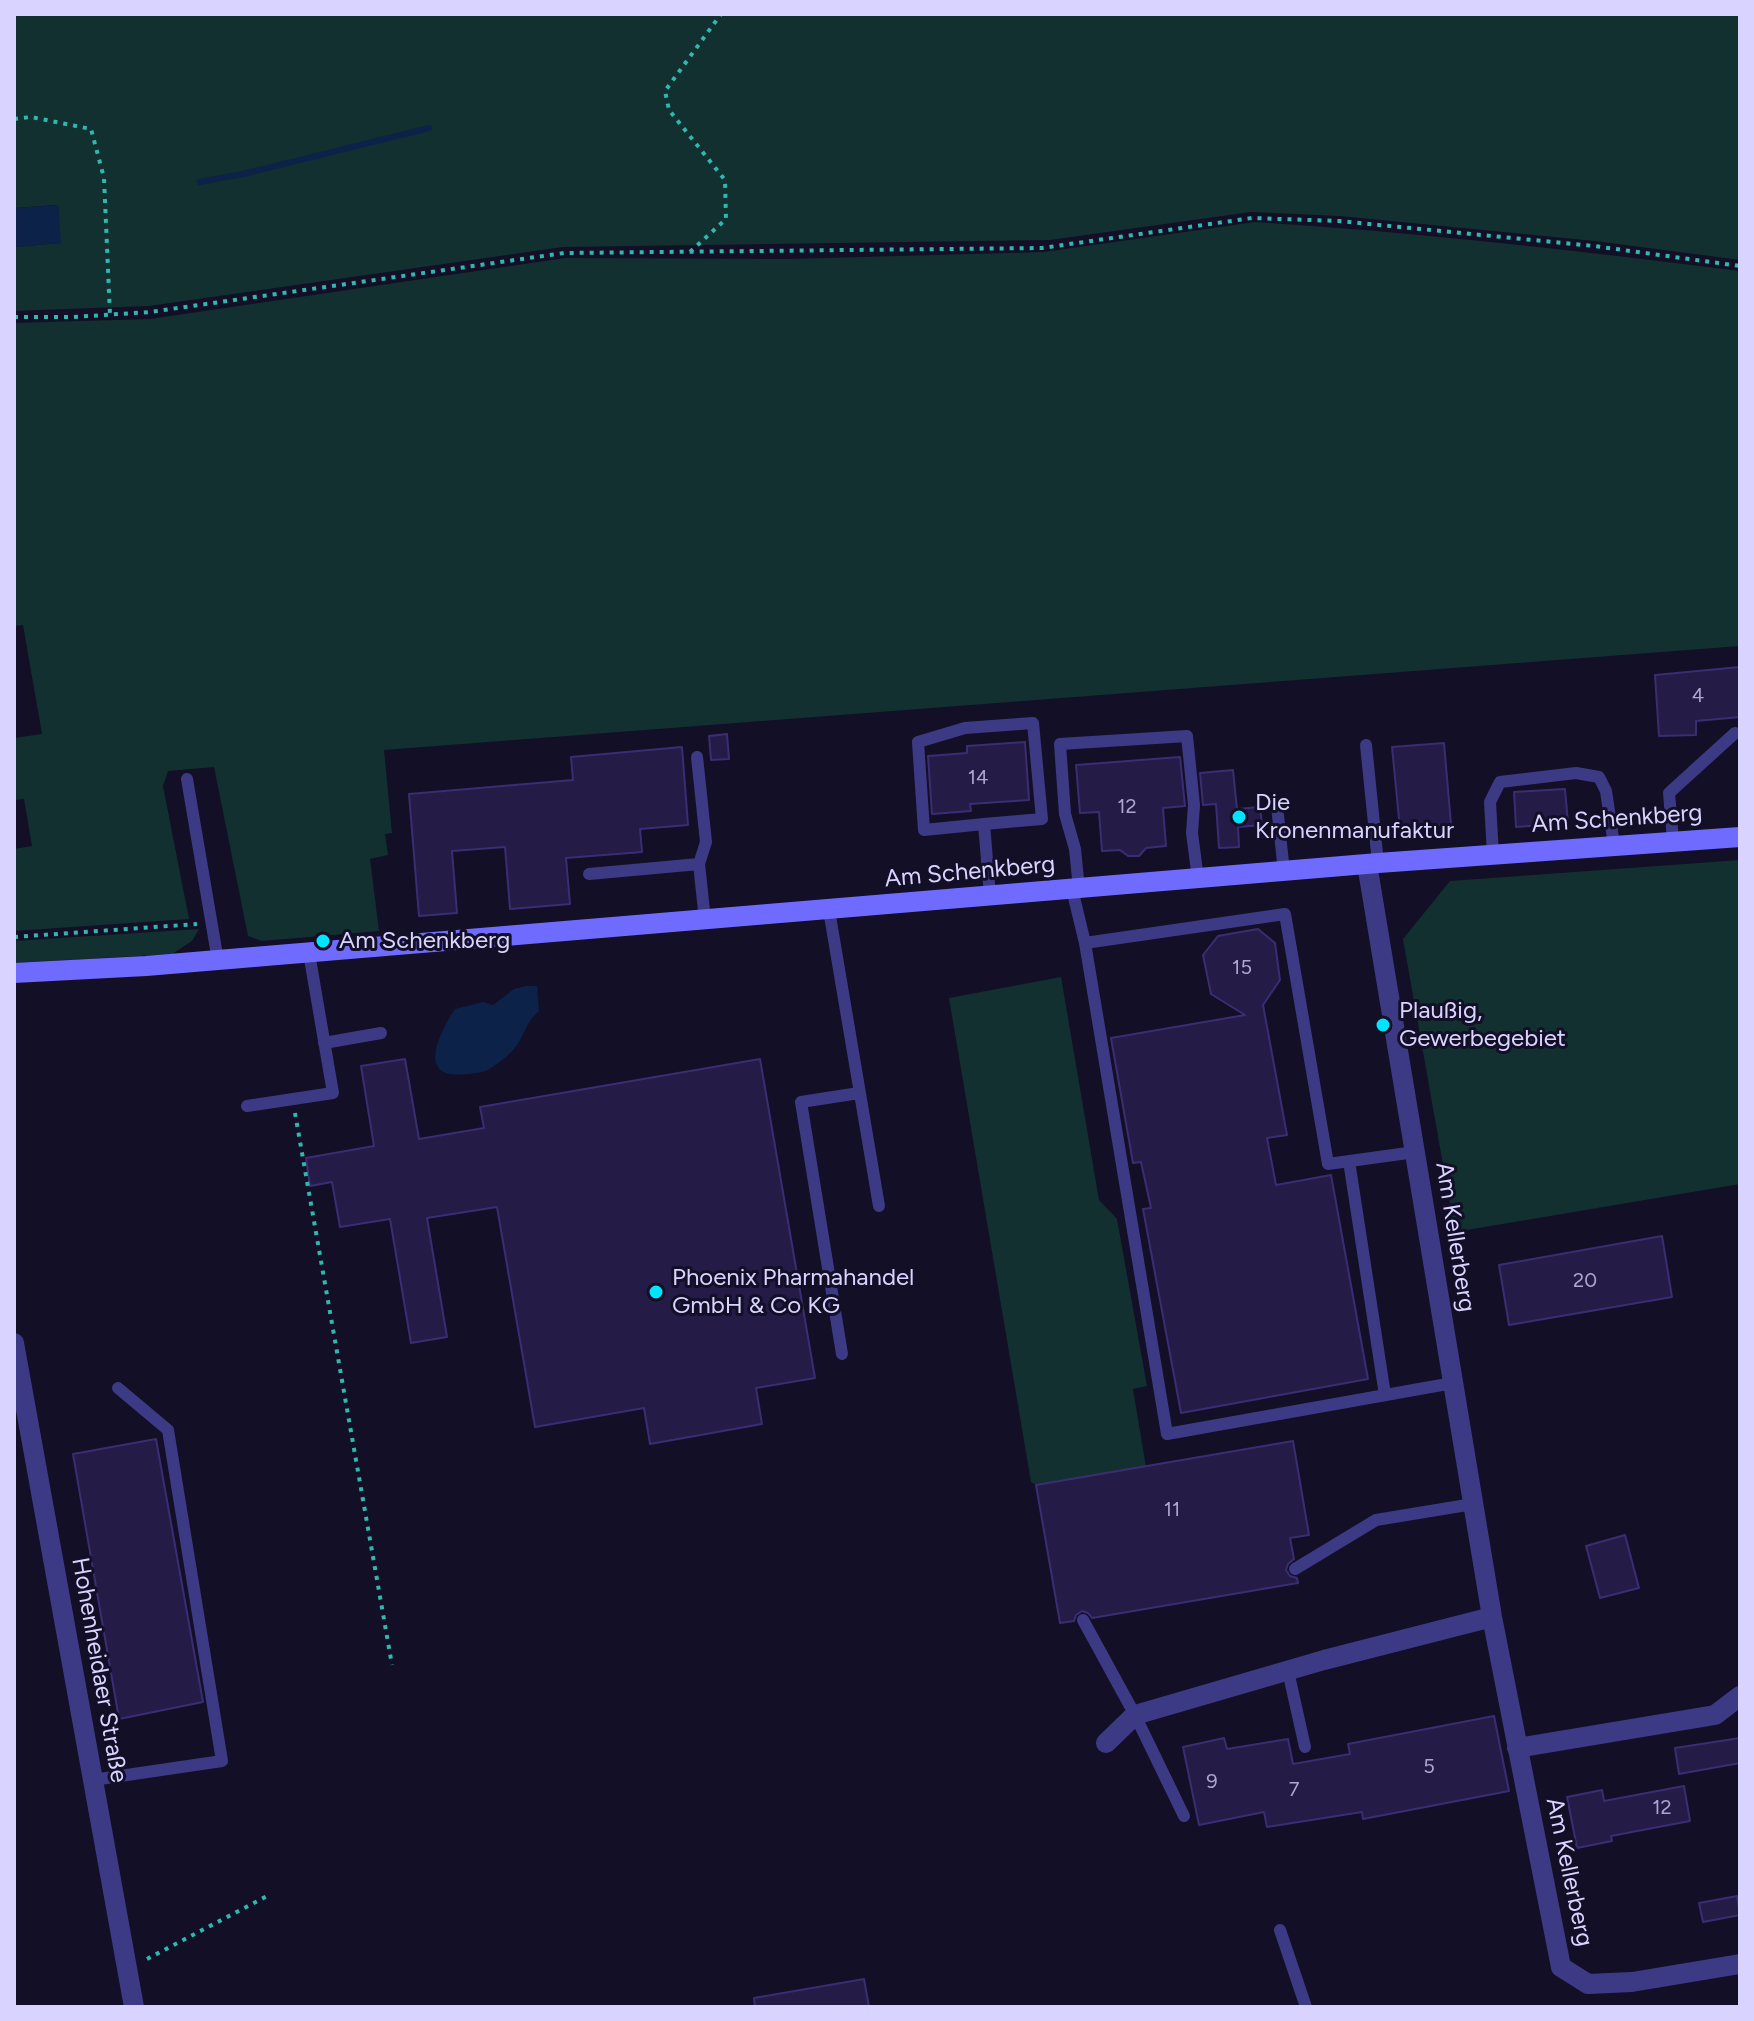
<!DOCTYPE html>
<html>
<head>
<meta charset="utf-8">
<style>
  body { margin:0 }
  #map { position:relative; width:1754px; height:2021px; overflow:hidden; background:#130f26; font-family:Figtree,sans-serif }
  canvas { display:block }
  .frame { position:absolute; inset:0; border:16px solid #d9d4ff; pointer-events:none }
</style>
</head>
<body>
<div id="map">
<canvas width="1754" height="2021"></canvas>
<div class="frame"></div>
</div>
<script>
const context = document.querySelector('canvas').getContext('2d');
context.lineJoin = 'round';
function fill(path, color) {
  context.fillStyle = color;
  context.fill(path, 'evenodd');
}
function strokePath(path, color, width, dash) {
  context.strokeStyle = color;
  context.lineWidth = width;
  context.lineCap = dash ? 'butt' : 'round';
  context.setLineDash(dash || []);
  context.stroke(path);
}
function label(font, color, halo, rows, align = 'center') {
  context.font = font + ' Figtree,sans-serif';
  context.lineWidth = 6;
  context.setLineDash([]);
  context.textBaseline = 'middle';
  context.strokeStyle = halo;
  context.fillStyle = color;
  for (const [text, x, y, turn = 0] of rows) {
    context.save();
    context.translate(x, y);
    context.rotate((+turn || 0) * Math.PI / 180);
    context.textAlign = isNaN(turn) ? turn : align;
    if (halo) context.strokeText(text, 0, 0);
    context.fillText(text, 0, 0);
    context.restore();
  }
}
fill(new Path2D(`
  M14 14H1740V260L1595 241 1340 216 1251 212 1050 240 563 247 149 306 14 311V247L60 243 58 205 14 208Z
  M1255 222C1417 232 1579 251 1740 271V646L384 750 392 833 385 834 388 855 370 859 379 931 262 941 248 936 214 767 168 771 163 786 189 919 14 931V849L32 846 24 799 14 800V738L42 734 23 625 14 626V323L150 319 565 258 789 259 1044 252Z
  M1740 860V1184L1455 1232 1403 939 1450 881Z
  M199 929 192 941 172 954 14 963V941Z
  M1061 977 1099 1200 1117 1219 1147 1386 1133 1389 1146 1467 1036 1485 1031 1482 949 998Z`), '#12302f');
fill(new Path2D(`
  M58 205 61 243 14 247V208Z
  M526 986H537L539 1011C528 1020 526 1030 519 1042 512 1053 502 1061 491 1068 483 1073 477 1073 467 1074 415 1081 439 1033 455 1009L483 1002 493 1005 514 989Z`), '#0c2248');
strokePath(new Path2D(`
  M200 182 243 174 429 128`), '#0c2248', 6);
const building = new Path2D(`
  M1740 667V717L1696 721V735L1659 736 1655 675Z
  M727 734 729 759 711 760 709 736Z
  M1025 742 1029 800 970 804 971 811 932 814 928 756 967 753V746Z
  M1444 743 1451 824 1400 829 1392 747Z
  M682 747 688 825 640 829 642 852 566 858 570 904 510 909 505 847 452 851 457 913 419 916 409 794 573 780 571 757Z
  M1180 757 1185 806 1163 808 1166 846 1146 848 1139 856H1128L1120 850 1102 851 1099 812 1080 813 1076 765Z
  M1233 770 1237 809 1260 807 1262 825 1238 827 1239 847 1219 848 1216 804 1203 805 1200 773Z
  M1565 789 1568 823 1516 827 1514 792Z
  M1258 929 1275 943 1280 980 1263 1005 1287 1135 1267 1138 1276 1185 1331 1175 1368 1379 1181 1413 1143 1209 1151 1208 1141 1162 1133 1163 1111 1038 1245 1015 1211 994 1203 955 1218 936Z
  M405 1059 419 1139 484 1128 480 1107 760 1059 815 1378 756 1388 762 1424 650 1444 644 1408 535 1427 497 1207 427 1218 447 1337 411 1343 390 1219 340 1227 332 1182 310 1186 306 1158 374 1146 361 1066Z
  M1662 1236 1672 1297 1509 1325 1499 1265Z
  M156 1439 203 1702 119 1719 73 1454Z
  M1293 1441 1309 1535 1290 1538 1294 1559 1288 1564 1286 1570 1290 1576 1297 1578 1298 1583 1092 1618 1088 1613 1082 1611 1076 1615 1074 1621 1060 1623 1036 1485Z
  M1625 1535 1639 1588 1600 1598 1586 1546Z
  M1494 1716 1509 1791 1363 1819 1362 1812 1267 1827 1264 1812 1199 1825 1183 1747 1224 1738 1227 1749 1288 1739 1293 1764 1350 1754 1348 1744Z
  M1740 1738V1763L1679 1774 1675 1748Z
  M1684 1786 1690 1821 1611 1836 1612 1841 1577 1848 1567 1797 1602 1790 1604 1801Z
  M1737 1896 1740 1915 1703 1922 1699 1903Z
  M864 1979 869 2007H755L754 1998Z`);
fill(building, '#241b47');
strokePath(building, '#3b2d73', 2);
strokePath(new Path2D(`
  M14 119 31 117 91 129 104 178 110 315
  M690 252 726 219 725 180 669 110 665 91 721 14
  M14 317H73L150 312 564 253 1042 248 1252 218 1339 221 1594 246 1740 266
  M14 937 197 924
  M295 1113 392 1665
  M147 1959 271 1894`), '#2fb8b0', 4, [4, 6]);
strokePath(new Path2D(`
  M1366 745 1378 863
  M697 757 706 842 699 864
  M187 779 218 961
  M1277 806 1284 872
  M984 824 1042 819 1033 723 965 728 918 742 924 830 984 824 990 896
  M1673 841 1669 793 1735 733
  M1493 855 1490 802 1500 782 1576 773 1599 777 1606 791 1614 845
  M589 874 699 864 705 920
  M1072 889 1085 943 1285 914 1328 1164 1415 1152
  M1079 889 1075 849 1065 814 1060 744 1187 736 1194 805 1192 833 1198 879
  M829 910 879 1206
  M1085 943 1167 1434 1453 1383
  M324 1043 381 1033
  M247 1106 333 1093 309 953
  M1349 1161 1385 1395
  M842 1354 801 1102 859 1093
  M1295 1569 1376 1520 1473 1504
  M1083 1620 1135 1715 1184 1816
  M1288 1671 1305 1747
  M93 1780 222 1761 168 1430 118 1388
  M1280 1930 1306 2007`), '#3d3a85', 12);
strokePath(new Path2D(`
  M1367 864 1492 1617 1561 1967 1588 1984 1632 1982 1740 1964
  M14 1343 134 2007
  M1106 1743 1135 1715 1324 1660 1492 1617
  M1517 1748 1715 1715 1740 1696`), '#3d3a85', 20);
strokePath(new Path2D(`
  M14 973 146 966 1378 863 1740 837`), '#6f6bff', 20);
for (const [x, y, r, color] of [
  [1239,817,8,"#00e5ff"],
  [323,941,8,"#00e5ff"],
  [1383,1025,8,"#00e5ff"],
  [656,1292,8,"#00e5ff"]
]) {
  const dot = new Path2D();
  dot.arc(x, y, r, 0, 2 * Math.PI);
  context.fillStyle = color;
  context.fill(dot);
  strokePath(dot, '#130f26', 3);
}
label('20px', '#aca6d1', null, [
  ["4",1698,696],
  ["14",978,778],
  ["12",1127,807],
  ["15",1242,968],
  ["20",1585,1281],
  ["11",1172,1510],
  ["5",1429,1767],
  ["9",1212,1782],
  ["7",1294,1790],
  ["12",1662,1808]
]);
label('24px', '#d9d4ff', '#130f26', [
  ["Die",1255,803],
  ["Kronenmanufaktur",1255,831],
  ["Am Schenkberg",339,941],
  ["Plaußig,",1399,1011],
  ["Gewerbegebiet",1399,1039],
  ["Phoenix Pharmahandel",672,1278],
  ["GmbH & Co KG",672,1306]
], 'left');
label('24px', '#d9d4ff', '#130f26', [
  ["Am Schenkberg",1617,819,-4],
  ["Am Schenkberg",970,872,-5],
  ["Am Kellerberg",1455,1237,81],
  ["Hohenheidaer Straße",99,1670,80],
  ["Am Kellerberg",1569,1872,78]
]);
</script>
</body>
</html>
